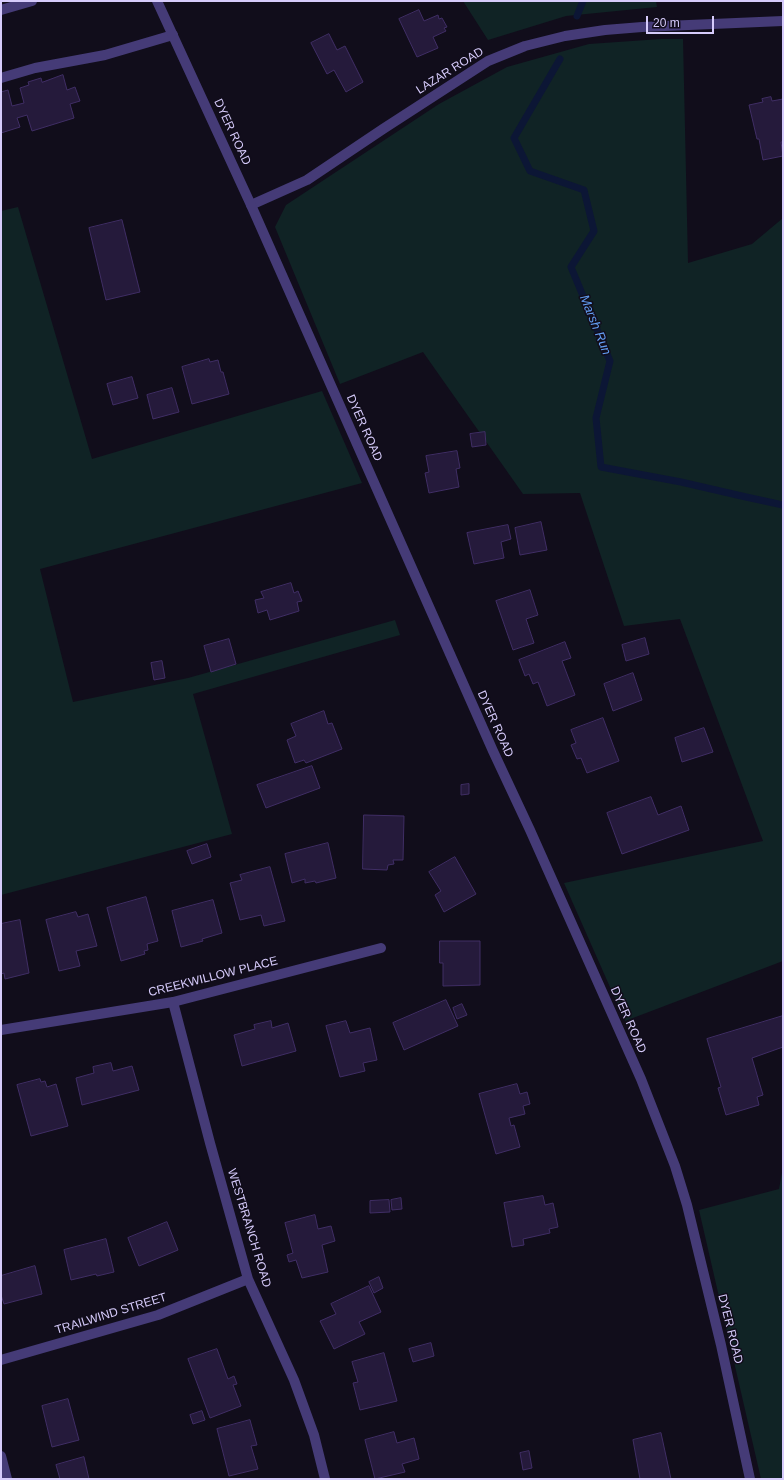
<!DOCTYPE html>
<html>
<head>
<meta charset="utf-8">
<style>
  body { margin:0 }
  #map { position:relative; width:784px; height:1480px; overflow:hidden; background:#110d1b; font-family:Helvetica,sans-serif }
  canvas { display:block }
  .frame { position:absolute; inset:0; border:2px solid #d6cbfb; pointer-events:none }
  .scale { position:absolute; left:646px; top:16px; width:68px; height:18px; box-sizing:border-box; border:2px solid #d6cbfb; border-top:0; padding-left:5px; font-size:12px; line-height:14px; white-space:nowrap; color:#d6cbfb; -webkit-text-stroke:3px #110d1b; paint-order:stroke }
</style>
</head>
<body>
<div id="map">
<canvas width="784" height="1480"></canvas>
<div class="frame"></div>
<div class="scale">20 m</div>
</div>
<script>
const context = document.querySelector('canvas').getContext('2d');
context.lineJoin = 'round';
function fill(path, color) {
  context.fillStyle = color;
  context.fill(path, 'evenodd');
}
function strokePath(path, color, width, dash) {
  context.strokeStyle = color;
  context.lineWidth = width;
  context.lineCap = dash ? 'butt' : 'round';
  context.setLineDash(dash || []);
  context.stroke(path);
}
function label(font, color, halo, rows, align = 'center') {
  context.font = font + ' Helvetica,sans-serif';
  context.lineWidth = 3;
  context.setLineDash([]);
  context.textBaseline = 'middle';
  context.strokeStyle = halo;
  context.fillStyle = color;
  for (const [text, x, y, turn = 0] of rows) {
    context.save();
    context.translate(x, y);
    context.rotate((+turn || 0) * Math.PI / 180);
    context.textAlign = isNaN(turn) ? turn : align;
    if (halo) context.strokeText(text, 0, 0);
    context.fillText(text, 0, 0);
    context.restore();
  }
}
fill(new Path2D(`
  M463 1H656L657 7 566 16 488 40Z
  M661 39H683L688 263 752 244 783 218V961L625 1021 564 883 763 841 680 619 624 626 580 493 523 494 423 352 340 384 275 227 286 205 439 104 507 67 589 44Z
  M18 207 92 459 322 391 362 483 40 569 73 702 188 678 395 620 400 635 193 694 232 834 1 895V211Z
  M783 1167V1479H761L699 1210 779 1189Z`), '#102325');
strokePath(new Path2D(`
  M577 16 583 1
  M560 59 514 138 530 171 584 190 594 231 571 267 610 361 596 418 601 467 681 482 746 497 783 505`), '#0c1635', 7);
const building = new Path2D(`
  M419 10 424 21 438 15 439 19 442 18 447 27 444 28 446 31 433 37 438 48 417 57 399 19Z
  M329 34 337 50 345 46 363 82 346 92 334 70 327 74 311 43Z
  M63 75 67 90 75 87 80 101 70 104 74 118 32 131 27 115 17 118 20 127 1 133V92L8 90 12 106 24 103 20 88 29 85 28 82 41 78 42 82Z
  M771 97 772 101 783 99V142H781L783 156 763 160 759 139H757L749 105 763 102 762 99Z
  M122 220 140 292 106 300 89 228Z
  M209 359 210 362 218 360 221 372H223L229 394 192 404 182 367Z
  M132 377 138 398 113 405 107 384Z
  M172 388 179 412 153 419 147 395Z
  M485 432 486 445 472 447 470 434Z
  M457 451 460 468 456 469 459 487 429 493 425 473 429 472 426 456Z
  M541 522 547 550 520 555 515 528Z
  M508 525 511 539 501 542 504 558 474 564 467 533Z
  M291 583 294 593 298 591 302 601 297 602 299 611 270 620 267 610 258 613 255 600 264 598 261 592Z
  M530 590 538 615 526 619 534 643 513 650 496 601Z
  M645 638 649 654 626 661 622 645Z
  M229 639 236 664 211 672 204 646Z
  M565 642 571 658 562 661 575 695 547 706 538 682 533 684 529 674 525 676 519 660Z
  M162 661 165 678 154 680 151 663Z
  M633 673 642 700 613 711 604 684Z
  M324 711 328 724 332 723 342 749 306 763 304 760 295 763 287 740 296 736 291 724Z
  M603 718 619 761 587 773 581 758 577 759 571 745 576 743 571 730Z
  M704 728 713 752 682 762 675 738Z
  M312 766 320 788 266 808 257 785Z
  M469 784V794L461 795V785Z
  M651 797 658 815 681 806 689 830 622 854 607 813Z
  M364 815 404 816 403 860H393L394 864 388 865 387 870 363 869Z
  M328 843 336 878 316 883 315 881 305 883V879L292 883 285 854Z
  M207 844 211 857 192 864 187 851Z
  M455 857 476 894 444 912 435 895 441 891 429 872Z
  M270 867 285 921 264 926 261 915 240 920 230 883 242 880 240 875Z
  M146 897 158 941 147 944 148 950 144 951 145 954 121 961 107 908Z
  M213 900 222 933 202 939 203 941 181 947 172 911Z
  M76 912 78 917 88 914 97 946 76 951 80 966 59 971 46 920Z
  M20 920 29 973 5 979 4 973 1 974V924Z
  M440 941H480V985L443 986V963H440Z
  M446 1000 458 1026 404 1050 393 1023Z
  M462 1004 467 1015 457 1019 453 1008Z
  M783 1016V1047L752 1058 763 1095 757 1097 759 1105 726 1115 718 1088 721 1087 707 1039Z
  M271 1021 272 1028 288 1023 296 1051 242 1066 234 1035 255 1029 254 1025Z
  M346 1021 350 1033 370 1028 377 1060 363 1063 365 1071 340 1077 326 1026Z
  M111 1063 113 1071 132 1066 139 1090 82 1105 76 1078 94 1073 93 1067Z
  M40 1079 41 1082 45 1081 47 1087 56 1084 68 1126 31 1136 17 1085Z
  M517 1084 520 1094 527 1092 530 1104 523 1106 525 1114 509 1118 511 1126 514 1125 520 1147 496 1154 479 1094Z
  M543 1196 545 1205 553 1203 558 1227 549 1229 550 1233 523 1239 524 1245 512 1247 504 1203Z
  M401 1198 402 1209 392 1210 391 1200Z
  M389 1200 390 1212 370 1213V1201Z
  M315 1215 318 1229 331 1226 335 1241 322 1245 328 1272 302 1278 296 1260 289 1262 287 1255 293 1253 285 1223Z
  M167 1222 178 1250 139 1266 128 1238Z
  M106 1239 114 1272 97 1276 96 1274 71 1280 64 1250Z
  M35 1266 42 1294 4 1304 1 1295V1276Z
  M379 1277 383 1288 374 1293 369 1282Z
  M369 1286 381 1312 359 1322 365 1334 334 1349 320 1321 336 1314 331 1304Z
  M431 1343 434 1356 413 1362 409 1349Z
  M217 1349 228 1379 234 1376 237 1384 233 1385 241 1406 210 1418 188 1359Z
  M384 1353 397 1401 360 1410 353 1383 358 1382 352 1362Z
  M68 1399 79 1440 52 1447 42 1406Z
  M202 1411 205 1420 193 1424 190 1415Z
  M250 1420 257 1445 251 1446 258 1469 229 1476 217 1429Z
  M394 1432 397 1443 414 1438 419 1459 402 1464 405 1472 375 1479 365 1440Z
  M661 1433 671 1479H640L633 1440Z
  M529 1451 532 1468 523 1470 520 1453Z
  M84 1457 89 1479H60L56 1465Z`);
fill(building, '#251a3b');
strokePath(building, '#402e65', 1);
strokePath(new Path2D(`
  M1 10 32 1
  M1 78 35 68 105 55 173 35`), '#453b77', 10);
strokePath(new Path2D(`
  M251 205 307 180 383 129 488 61 525 46 565 36 605 30 642 27 783 21
  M173 1002 210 1143 248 1279 294 1380 314 1435 325 1479
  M1 1030 173 1002 381 948
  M1 1360 158 1315 248 1279
  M1 1456 7 1479`), '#453b77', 10);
strokePath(new Path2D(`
  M157 1 251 205 493 751 530 830 641 1079 675 1166 687 1205 721 1345 750 1479`), '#453b77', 10);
label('12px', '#d6cbfb', '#110d1b', [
  ["LAZAR ROAD",450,71,-32],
  ["DYER ROAD",232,132,65],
  ["DYER ROAD",364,428,66],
  ["DYER ROAD",495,724,66],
  ["CREEKWILLOW PLACE",213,977,-14],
  ["DYER ROAD",628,1020,66],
  ["WESTBRANCH ROAD",249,1228,73],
  ["TRAILWIND STREET",111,1314,-17],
  ["DYER ROAD",730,1329,76]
]);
label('italic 13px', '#629df2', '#110d1b', [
  ["Marsh Run",595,325,68]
]);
</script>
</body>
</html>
